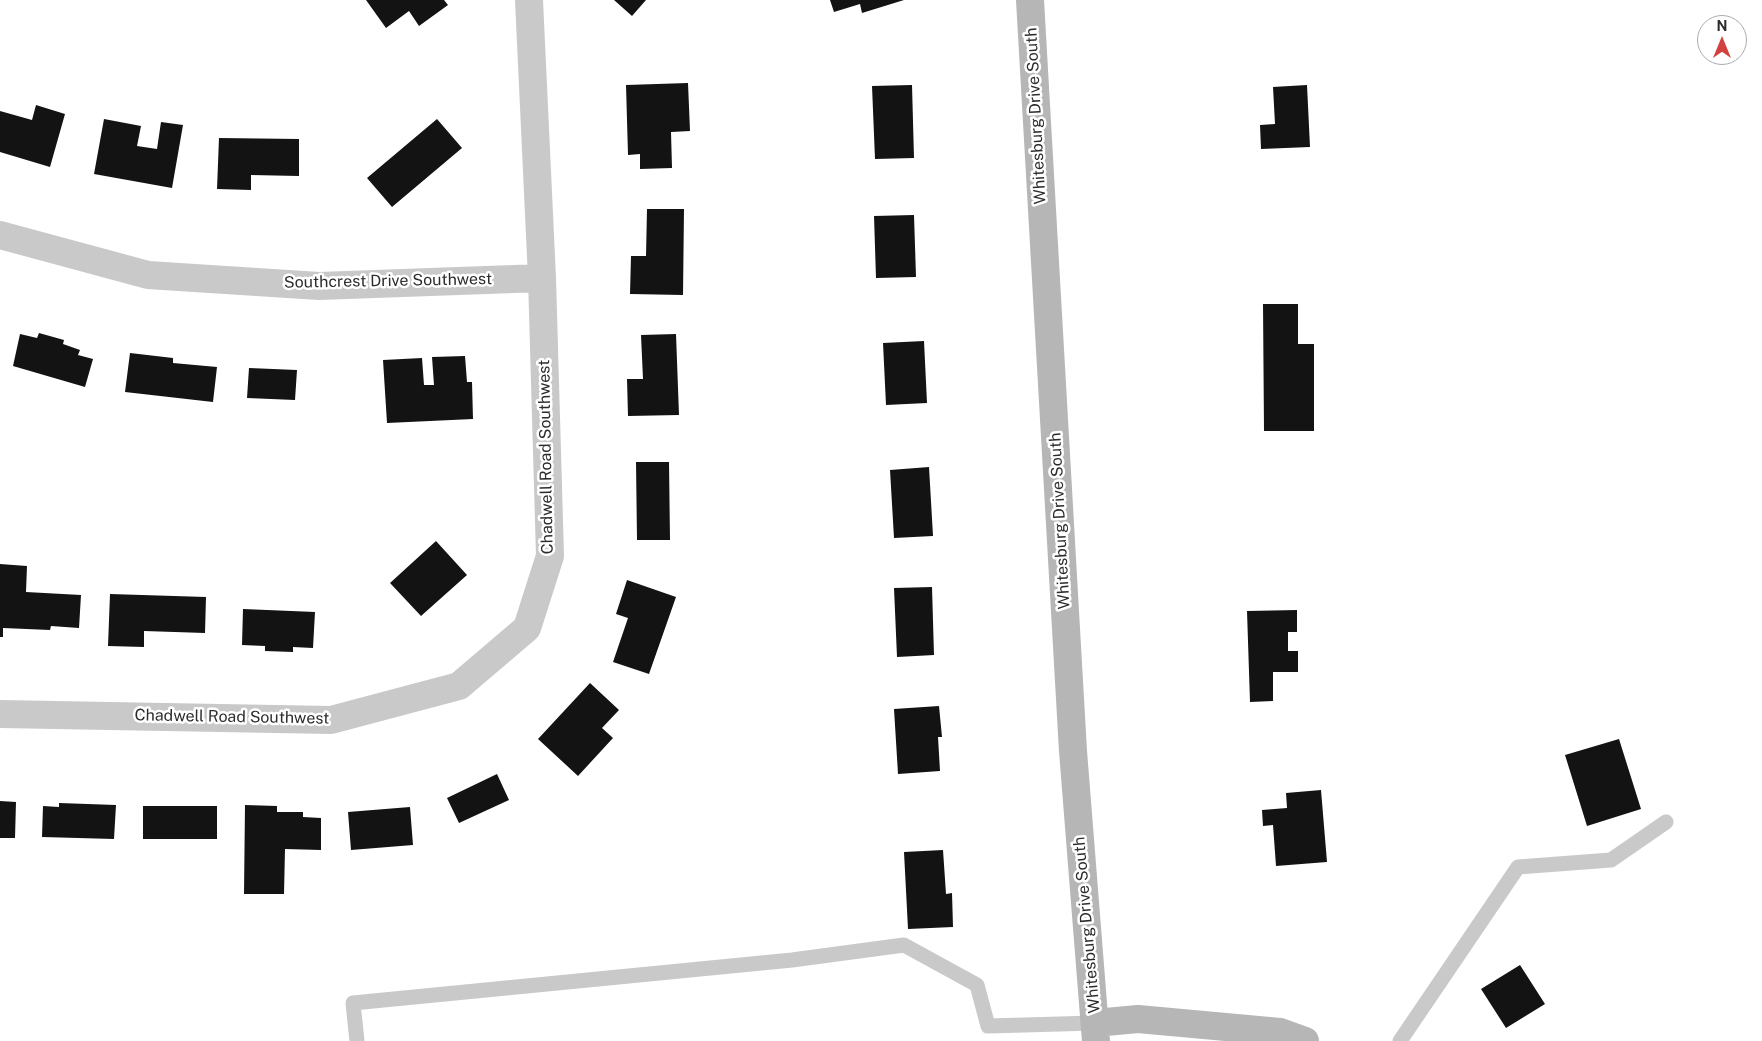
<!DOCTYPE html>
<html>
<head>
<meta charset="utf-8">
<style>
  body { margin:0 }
  #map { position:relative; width:1762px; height:1041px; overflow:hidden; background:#fff; font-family:"Public Sans",sans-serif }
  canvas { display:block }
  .north { position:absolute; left:1697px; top:15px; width:50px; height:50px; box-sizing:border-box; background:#fff; border:1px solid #ababab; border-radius:50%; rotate:0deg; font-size:14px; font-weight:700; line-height:20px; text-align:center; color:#2c2c2c }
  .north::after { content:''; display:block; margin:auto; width:18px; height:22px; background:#d2403f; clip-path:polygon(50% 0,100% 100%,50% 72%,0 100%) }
</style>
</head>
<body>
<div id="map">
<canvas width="1762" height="1041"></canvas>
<div class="north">N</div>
</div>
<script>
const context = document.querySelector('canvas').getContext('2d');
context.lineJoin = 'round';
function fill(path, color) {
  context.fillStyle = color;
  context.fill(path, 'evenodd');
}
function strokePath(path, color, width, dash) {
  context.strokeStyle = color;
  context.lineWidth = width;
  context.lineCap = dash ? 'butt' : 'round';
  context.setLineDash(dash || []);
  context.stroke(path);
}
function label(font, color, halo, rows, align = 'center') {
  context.font = font + ' "Public Sans",sans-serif';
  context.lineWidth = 5;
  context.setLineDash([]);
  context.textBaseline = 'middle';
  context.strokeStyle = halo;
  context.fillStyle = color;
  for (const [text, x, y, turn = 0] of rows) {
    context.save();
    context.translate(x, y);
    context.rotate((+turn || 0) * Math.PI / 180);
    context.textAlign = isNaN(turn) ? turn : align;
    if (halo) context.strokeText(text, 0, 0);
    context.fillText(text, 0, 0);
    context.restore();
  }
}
fill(new Path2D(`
  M366 0H444L448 5 419 26 409 11 386 28Z
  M614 0H646L632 16Z
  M830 0H904L862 13 860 4 834 12Z
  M688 83 690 131 671 132 672 168 640 169V154L628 155 626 85Z
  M912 85 914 158 875 159 872 86Z
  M1307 85 1310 147 1261 149 1260 125 1275 124 1273 87Z
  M36 105 65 114 50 167 0 152V111L32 120Z
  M104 119 141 126 137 146 157 149 161 122 183 125 172 188 94 174Z
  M437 119 462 148 392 207 367 178Z
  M219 138 299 139V176L251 175V190L217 189Z
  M647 209H684L683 295 630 294 631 256H646Z
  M914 215 916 277 876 278 874 216Z
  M1263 304H1298V344H1314V431H1264Z
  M39 333 64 340 63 344 80 350 78 355 93 359 85 387 13 366 20 334 37 338Z
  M676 334 679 415 628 416 627 379H643L641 335Z
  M924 341 927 403 886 405 883 343Z
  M130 353 173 358V363L217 367 213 402 125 392Z
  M465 356 467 382H472L473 419 387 423 383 360 422 358 424 385H434L432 357Z
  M249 368 297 370 295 400 247 398Z
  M636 462H669L670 540H637Z
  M929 467 933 536 894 538 890 470Z
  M436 541 467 575 421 616 390 583Z
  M0 564 27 566 26 592 81 595 79 628 51 626 50 630 3 628V637H0Z
  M627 580 676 597 649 674 613 662 628 618 616 614Z
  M932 587 934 655 897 657 894 588Z
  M110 594 206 597 205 633 144 631V647L108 646Z
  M243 609 315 612 313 648 293 647V652L265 651V646L242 645Z
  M1297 610V632H1288V651H1298V672H1273V701L1250 702 1247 611Z
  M590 683 619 710 602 728 613 738 578 776 538 739Z
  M939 706 942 737H938L940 771 898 774 894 709Z
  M1619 739 1641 809 1587 826 1565 755Z
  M497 774 509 800 459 823 447 798Z
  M1321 790 1327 862 1276 866 1273 825 1263 826 1262 810 1287 808 1286 793Z
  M0 801 16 802 15 838H0Z
  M59 803 116 805 114 839 42 837 43 806 59 807Z
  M245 805 277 806V812H303V817L321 818V850L285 849 284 894H244Z
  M143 806H217V839H143Z
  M410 807 413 845 351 850 348 812Z
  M943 850 946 894 952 893 953 927 908 929 904 852Z
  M1520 965 1545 1004 1506 1028 1481 989Z`), '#131313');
strokePath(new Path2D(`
  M357 1041 353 1003 792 960 904 945 977 985 988 1026 1095 1023
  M1400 1041 1518 867 1611 860 1666 822`), '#c9c9c9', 15);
strokePath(new Path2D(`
  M0 235 148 275 319 286 542 278
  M0 714 331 720 459 686 527 628 550 556 542 278 529 0`), '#c9c9c9', 28);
strokePath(new Path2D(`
  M1030 0 1073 751 1096 1041
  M1095 1023 1138 1019 1280 1032 1305 1041`), '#b6b6b6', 28);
label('16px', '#2c2c2c', '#fff', [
  ["Whitesburg Drive South",1036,116,-93],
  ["Southcrest Drive Southwest",388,281,-1],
  ["Chadwell Road Southwest",546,457,-91],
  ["Whitesburg Drive South",1060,521,-93],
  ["Chadwell Road Southwest",232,717,1],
  ["Whitesburg Drive South",1087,925,-95]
]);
</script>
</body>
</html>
